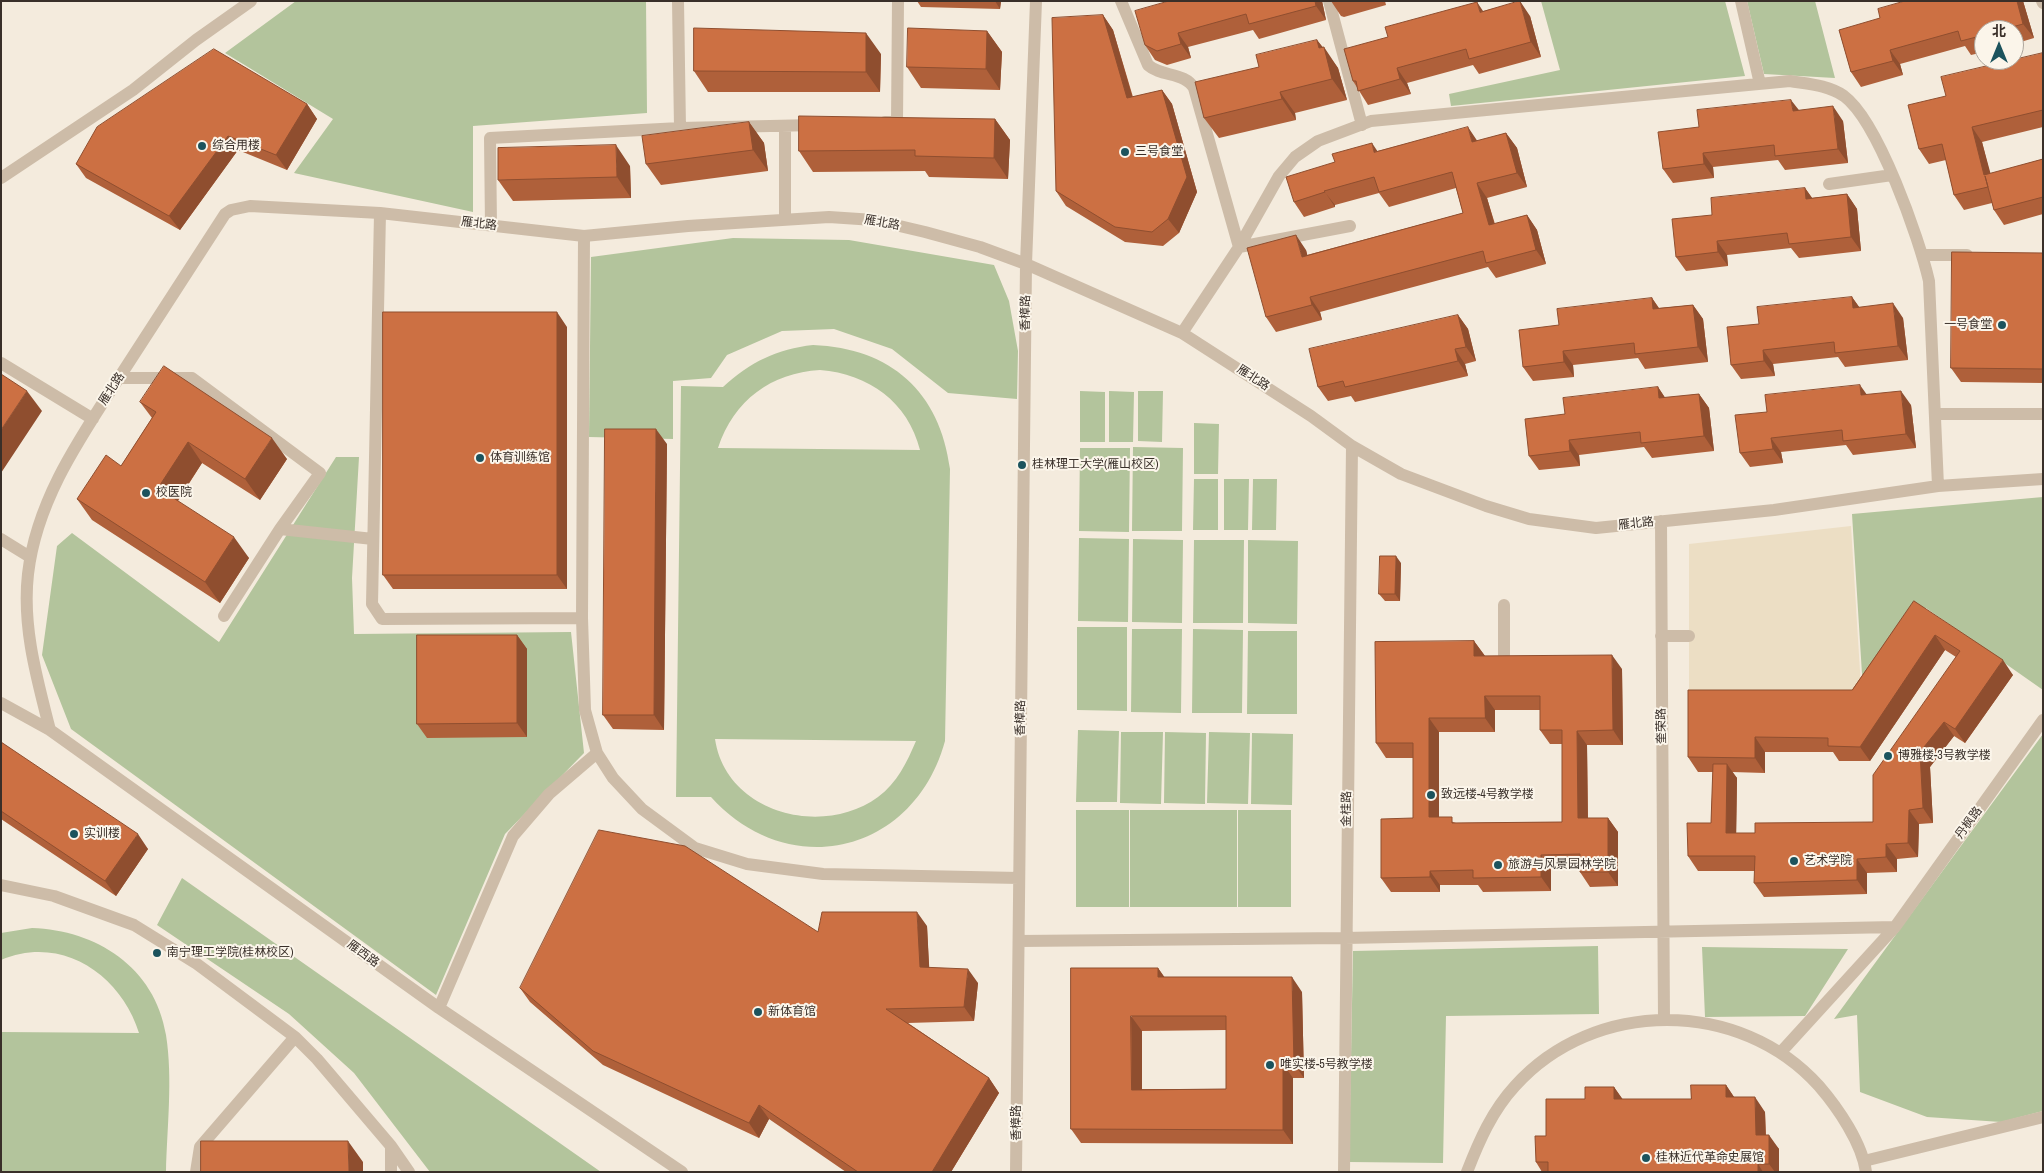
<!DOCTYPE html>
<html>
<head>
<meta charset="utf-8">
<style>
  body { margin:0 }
  #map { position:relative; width:2044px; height:1173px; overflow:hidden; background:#f4ebdd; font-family:"Archivo Narrow","Noto Sans SC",sans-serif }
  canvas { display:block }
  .frame { position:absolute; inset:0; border:2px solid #392f29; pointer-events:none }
  .north { position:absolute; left:1974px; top:20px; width:50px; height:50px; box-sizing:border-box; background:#fbf5ea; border:1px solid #ada69d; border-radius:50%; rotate:0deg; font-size:14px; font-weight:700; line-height:20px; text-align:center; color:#392f29 }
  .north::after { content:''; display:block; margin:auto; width:18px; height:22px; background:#1c535d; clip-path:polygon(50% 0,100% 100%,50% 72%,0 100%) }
</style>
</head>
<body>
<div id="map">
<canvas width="2044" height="1173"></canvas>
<div class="frame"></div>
<div class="north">北</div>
</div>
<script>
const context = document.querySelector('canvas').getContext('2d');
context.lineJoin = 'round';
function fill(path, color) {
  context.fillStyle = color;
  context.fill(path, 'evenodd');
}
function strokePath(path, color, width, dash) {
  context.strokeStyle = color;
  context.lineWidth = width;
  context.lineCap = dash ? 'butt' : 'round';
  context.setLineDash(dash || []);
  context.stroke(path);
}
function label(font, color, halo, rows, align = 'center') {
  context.font = font + ' "Archivo Narrow","Noto Sans SC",sans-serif';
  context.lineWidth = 4;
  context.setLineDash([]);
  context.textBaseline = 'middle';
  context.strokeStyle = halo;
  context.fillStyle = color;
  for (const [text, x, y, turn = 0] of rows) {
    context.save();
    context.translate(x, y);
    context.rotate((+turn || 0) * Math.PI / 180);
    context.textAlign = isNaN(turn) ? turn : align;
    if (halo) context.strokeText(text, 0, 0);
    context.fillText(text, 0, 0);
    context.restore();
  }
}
fill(new Path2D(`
  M296 1H646L647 113 473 126V212L294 173 333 119 225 53Z
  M1541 1H1725L1745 76 1451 106 1449 94 1560 70Z
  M1747 1H1815L1835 78 1764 74Z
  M733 238 849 240 994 265 1009 301 1018 351 1017 399 948 393 892 349 834 329 782 331 727 355 711 378 673 381V439L589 437 591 257Z
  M813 345C891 348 940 392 950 469L945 741C914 854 789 883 711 797H676L681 386 723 387C750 362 777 349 813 345ZM820 370C869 374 908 402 920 450L718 448C734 400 771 373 820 370ZM715 739 916 741C907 762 897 783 878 797 822 838 726 813 715 739Z
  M1080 391 1105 392V442H1080Z
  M1109 391 1134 392 1133 442H1109Z
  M1138 391H1163L1162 442 1138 441Z
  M1194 423 1219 424 1218 474H1194Z
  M1133 447 1183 448 1182 531H1132Z
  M1080 448H1130L1129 532 1079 531Z
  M336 457H359L352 578 354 634 571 632 584 753 505 834 436 995 71 729 42 655 57 546 72 533 219 642Z
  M1194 479H1218V530H1193Z
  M1224 479H1249L1248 530H1224Z
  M1253 479H1277L1276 530H1252Z
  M2043 497V690L1926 608 1863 690 1852 514Z
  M1079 538 1129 539 1128 622 1078 621Z
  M1133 539 1183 540 1182 623 1132 622Z
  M1194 540H1244L1243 623H1193Z
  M1248 540 1298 541 1297 624 1248 623Z
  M1077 627H1127V711L1077 710Z
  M1132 629H1182L1181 713 1131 712Z
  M1193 629 1243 630 1242 713H1192Z
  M1248 631H1297V714H1247Z
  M1078 730 1119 731 1117 802H1076Z
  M1121 732H1163L1161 804 1120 803Z
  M1165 732 1206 733 1205 804 1164 803Z
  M1209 732 1250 733 1248 804 1207 803Z
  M1252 733 1293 734 1292 805 1251 804Z
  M2043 734V1111L2001 1122 1927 1117 1860 1092 1857 1015 1834 1019Z
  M1076 810H1129V907H1076Z
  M1130 810H1237V907H1130Z
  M1238 810H1291V907H1238Z
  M182 878 601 1172H430L354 1073 289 1014 157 925Z
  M32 928C96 930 155 967 166 1035 173 1079 167 1127 166 1172H1V1032L139 1033C121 975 62 934 1 960V933Z
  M1598 946 1599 1014 1446 1016 1443 1163 1349 1162 1353 951Z
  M1702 947 1848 949 1805 1016 1705 1017Z`), '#b3c49c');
fill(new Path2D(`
  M1851 526 1862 703H1689V544Z`), '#ecdec4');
strokePath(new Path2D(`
  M1121 1 1148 65C1161 77 1185 72 1194 88L1239 247 1350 226
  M1329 1 1362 125
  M1741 1 1760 84
  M2042 1 2043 3
  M885 122H897L898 1
  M785 126V219
  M680 128 815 125
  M1 178 133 90 196 40 251 1
  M1829 184 1892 175
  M380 213 372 604 382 619 582 618 584 236
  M491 226 490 138 680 128 678 1
  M1922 255H1967
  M1182 333 1239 247 1279 176 1295 157 1318 141 1371 121 1790 81C1808 84 1828 85 1844 96 1878 121 1919 238 1929 281L1938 486
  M1 363 93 419
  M119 378H192L320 473 280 529 373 539
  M1935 414H2043
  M1661 521 1664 1019
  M1 539 30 557
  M1504 605V655
  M224 616 280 529
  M582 618 585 710 597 753 613 778 642 809 695 848 747 864 823 874 1019 878
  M1661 636H1689
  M1 703 50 730 439 1008 682 1172
  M50 730C37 679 22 627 28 574 37 496 85 431 126 367 159 316 192 265 225 214L231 210 250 206 380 213 584 236 688 226 829 217 874 220 925 232 980 247 1026 264 1182 333 1311 416 1352 446 1401 474 1486 506 1529 519 1596 528 1774 510 1938 486 2043 479
  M1 885 54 896 134 925 197 964 295 1037 317 1059 391 1146 409 1172
  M1019 941 1345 938 1895 927
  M439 1008 513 836 549 794 597 753
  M1781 1052 1895 927 2043 720
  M1864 1161 2043 1117
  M196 1172 200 1147 295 1037
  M391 1172V1146
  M1016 1172 1026 264 1036 1
  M1344 1172 1352 446
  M1467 1172C1479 1141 1492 1111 1515 1086 1594 998 1740 998 1819 1086 1838 1108 1862 1143 1866 1172`), '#cdbca8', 12);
fill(new Path2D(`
  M917 1H1001L1000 9 921 7Z
  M1322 1 1326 20 1259 39 1253 30 1188 47 1191 58 1167 65 1155 60 1145 45 1169 2Z
  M1331 1H1385L1386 5 1344 17 1341 16Z
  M2023 1 2034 38 2014 44V30H1984V52L1971 55 1965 46 1900 64 1903 75 1861 87 1851 72 1839 30Z
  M1483 11 1530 16 1541 57 1479 74 1473 65 1407 83 1411 94 1368 105 1353 81Z
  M1103 15 1113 30 1133 97 1162 90 1172 104 1197 192 1179 233 1163 246 1125 242 1066 206 1056 191Z
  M987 31 1002 52 1000 90 921 88 907 67Z
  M1317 40 1338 68 1347 100 1295 113 1296 120 1219 138 1204 118 1259 67Z
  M2043 53V127L1982 142 1990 174 2043 159V214L2004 225 1994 210 1992 203 1964 210 1954 195 1946 160 1929 164 1919 149 1946 96Z
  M881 54 880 92H708L694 71Z
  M307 104 317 119 287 170 238 150 180 230 86 178 76 164Z
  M1799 110 1843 121 1848 163 1785 170 1778 160 1713 167 1714 178 1673 183 1663 169 1699 127Z
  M995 119 1010 140 1008 179 929 177 925 171 813 172 799 151Z
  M749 122 764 143 768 171 661 185 646 164Z
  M1506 133 1517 148 1527 187 1487 198 1495 224 1527 215 1537 230 1546 264 1496 278 1488 267 1320 312 1322 320 1276 332 1266 317 1306 250 1307 255 1463 213 1456 188 1389 207 1379 193 1335 205V207L1304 217 1294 202 1378 151 1477 141Z
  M630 166 631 198 513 201 498 180Z
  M1805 188 1812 198 1847 194 1857 209 1861 251 1799 258 1791 248 1727 255 1728 266 1686 271 1676 257 1712 215Z
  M2043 253V383L1961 382 1951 368Z
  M1852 297 1859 307 1903 318 1908 360 1845 367 1838 357 1773 364 1775 376 1741 379 1731 365 1759 324Z
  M1652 298 1659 308 1693 305 1703 319 1708 362 1645 369 1638 358 1573 365 1574 377 1533 381 1523 367 1559 325Z
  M1458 315 1468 329 1476 361 1465 364 1468 376 1355 402 1351 396 1328 401 1318 387Z
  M567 327V589H393L383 575Z
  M1658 387 1665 398 1699 394 1709 408 1714 451 1652 458 1644 447 1579 455 1580 466 1539 470 1529 456 1565 414Z
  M1867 395 1911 405 1916 448 1853 455 1846 445 1781 452 1783 463 1750 467 1740 453 1767 412Z
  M140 402 287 459 260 500 202 463 178 501 249 558 220 603 92 520 77 499 121 466 152 418Z
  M667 444 664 730 613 729 603 715Z
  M1401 563 1400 601H1385L1379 594Z
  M1914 601 2013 675 1965 743 1954 736 1930 767 1933 823 1919 824 1918 857 1897 859V872L1867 873V894L1764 897 1754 883 1755 871H1698L1688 856 1711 823 1713 772H1698L1688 757 1852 690ZM1945 650 1956 657 1873 822 1755 833H1736L1737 778 1732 772 1765 773V752H1833L1839 761H1870Z
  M517 635 527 649V737L427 738 417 724Z
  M1474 641 1485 656 1622 669 1623 745H1587L1588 818H1608L1618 832V886L1590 887 1580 872V869H1551V891L1483 892 1478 885H1440V892H1391L1381 878 1413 818V758H1386L1376 743ZM1495 710H1540V730L1550 744H1562V822L1456 823 1439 817V732H1495Z
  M1 742 148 849 116 896 1 819Z
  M927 926 929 968 978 983 974 1021 908 1023 989 1078 999 1093 951 1172H846L769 1119 759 1138 603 1065 530 1002 520 988 818 932Z
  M1158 968 1164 977 1302 992 1304 1078H1293V1144L1081 1143 1071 1129ZM1226 1030V1089H1142V1031Z
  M1726 1085 1734 1097 1765 1112 1766 1135 1779 1149V1172H1542L1536 1162 1546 1136 1585 1099 1614 1087 1622 1099H1691Z`), '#af603a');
fill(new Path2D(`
  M995 1H1001L1000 9Z
  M1315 1H1322L1326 20 1316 6Z
  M1520 1 1530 16 1541 57 1531 42Z
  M2017 1H2023L2034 38 2023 24Z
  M1477 2 1487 17 1480 12Z
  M1103 15 1113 30 1137 113 1127 98Z
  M987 31 1002 52 1000 90 986 69Z
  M866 33 881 54 880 92 866 72Z
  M1178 33 1188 47 1191 58 1181 44Z
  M1317 40 1325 50 1324 47 1338 68 1347 100 1332 79 1319 48Z
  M1890 50 1900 64 1903 75 1893 61Z
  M1397 68 1407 83 1411 94 1400 79Z
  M1162 90 1172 104 1197 192 1179 233 1168 219Z
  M1280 92 1295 113 1296 120 1282 99Z
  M1791 100 1802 114 1793 111Z
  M307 104 317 119 287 170 276 155Z
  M1833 106 1843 121 1848 163 1838 149Z
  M995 119 1010 140 1008 179 994 158Z
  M749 122 764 143 768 171 753 150Z
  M1468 127 1478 142H1472Z
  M1972 127 1982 142 1995 190 1984 175Z
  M1506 133 1517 148 1527 187 1517 173Z
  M228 136 238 150 180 230 169 216Z
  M1372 143 1382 158 1374 152Z
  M616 145 630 166 631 198 617 177Z
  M1703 153 1713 167 1714 178 1704 164Z
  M1477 183 1487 198 1499 240 1489 225Z
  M1805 188 1815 202 1806 199Z
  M1324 191 1335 205V207L1325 192Z
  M1847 194 1857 209 1861 251 1851 237Z
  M1527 215 1537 230 1546 264 1536 250Z
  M1296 235 1306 250 1312 272 1302 257Z
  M1717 241 1727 255 1728 266 1718 252Z
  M1310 297 1320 312 1322 320 1312 305Z
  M1852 297 1862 311 1853 308Z
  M1652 298 1662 313 1653 309Z
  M1893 303 1903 318 1908 360 1898 346Z
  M1693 305 1703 319 1708 362 1698 347Z
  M557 312 567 327V589L557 575Z
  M1458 315 1468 329 1476 361 1466 347Z
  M1455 349 1465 364 1468 376 1458 361Z
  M1763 350 1773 364 1775 376 1764 361Z
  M1563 351 1573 365 1574 377 1564 362Z
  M1860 385 1870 399 1861 395Z
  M1658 387 1668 402 1659 398Z
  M27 391 42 411 1 473V430Z
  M1901 391 1911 405 1916 448 1906 434Z
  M1699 394 1709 408 1714 451 1704 436Z
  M656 429 667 444 664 730 654 715Z
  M272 438 287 459 260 500 245 479Z
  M1771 438 1781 452 1783 463 1773 449Z
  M1569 440 1579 455 1580 466 1570 451Z
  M188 442 202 463 172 509 158 488Z
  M234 537 249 558 220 603 205 582Z
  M1396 556 1401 563 1400 601 1395 594Z
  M517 635 527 649V737L517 723Z
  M1935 635 1945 650 1870 761 1860 747Z
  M1474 641 1485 656V671L1474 656Z
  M1612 655 1622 669 1623 745 1613 730Z
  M2003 660 2013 675 1965 743 1955 729Z
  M1485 696 1495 710V732L1485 718Z
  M1429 718 1439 732V832L1429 817Z
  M1944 722 1954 736 1930 767 1933 823 1923 808 1920 752Z
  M1577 731 1587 745 1588 833 1578 818Z
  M1755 737 1765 752V773L1755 758Z
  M1727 764 1737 778 1736 848 1726 833Z
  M1909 810 1919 824 1918 857 1908 843Z
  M1608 818 1618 832V886L1608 872Z
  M138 834 148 849 116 896 105 881Z
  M1886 844 1897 859V872L1886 857Z
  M1541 855 1551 869V891L1541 877Z
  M1857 859 1867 873V894L1857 880Z
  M1430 871 1440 885V892L1430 877Z
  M917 912 927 926 930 982 920 967Z
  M1158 968 1168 982 1158 977Z
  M968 969 978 983 974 1021 964 1007Z
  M1292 977 1302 992 1304 1078 1294 1064Z
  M1131 1016 1142 1031V1104L1132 1090Z
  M1283 1064 1293 1078V1144L1283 1130Z
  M989 1078 999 1093 951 1172H932Z
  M1726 1085 1736 1100 1726 1097Z
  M1614 1087 1624 1101 1614 1099Z
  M1755 1097 1765 1112 1766 1149 1756 1135Z
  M759 1105 769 1119 759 1138 749 1123Z
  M1769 1135 1779 1149V1172H1775L1769 1164Z
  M348 1141 363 1162V1172H349Z
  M1758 1164 1763 1172H1758Z`), '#8f4e2f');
const building = new Path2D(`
  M1169 1H1315L1316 6 1249 24 1246 14 1178 33 1181 44 1157 51 1145 45 1135 11Z
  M1520 1 1531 42 1469 59 1466 49 1397 68 1400 79 1358 91 1356 81H1353L1344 49 1388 37 1385 27 1477 2 1480 12Z
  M1905 1H2017L2023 24 2001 30H1984V35L1961 41 1958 31 1890 50 1893 61 1851 72 1839 30 1880 18 1878 9Z
  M1103 15 1127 98 1162 90 1187 177 1168 219 1152 232 1115 227 1056 191 1052 18Z
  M694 28 866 33V72L694 71Z
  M908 28 987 31 986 69 907 67Z
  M1317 40 1319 48 1324 47 1332 79 1280 92 1282 99 1204 118 1195 82 1259 67 1256 55Z
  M214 49 307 104 276 155 228 136 169 216 76 164 97 127Z
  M2043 53V110L1972 127 1984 175 2043 159V197L1994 210 1985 176 1988 187 1954 195 1942 144 1919 149 1908 105 1946 96 1941 77Z
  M1791 100 1793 111 1833 106 1838 149 1775 156 1774 145 1703 153 1704 164 1663 169 1658 132 1699 127 1697 110Z
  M799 116 995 119 994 158 915 156V150L799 151Z
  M749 122 753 150 646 164 642 136Z
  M1468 127 1472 142 1506 133 1517 173 1477 183 1489 225 1527 215 1536 250 1486 263 1483 251 1310 297 1312 305 1266 317 1247 248 1296 235 1302 257 1463 213 1452 172 1379 192 1374 177 1324 191 1325 192 1294 202 1286 177 1335 162 1332 154 1372 143 1374 152Z
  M616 145 617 177 498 180V148Z
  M1805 188 1806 199 1847 194 1851 237 1789 244 1787 233 1717 241 1718 252 1676 257 1672 219 1712 215 1711 198Z
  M1952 252 2043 253V369L1951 368Z
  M1852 297 1853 308 1893 303 1898 346 1835 353 1834 342 1763 350 1764 361 1731 365 1727 327 1759 324 1757 307Z
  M1652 298 1653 309 1693 305 1698 347 1635 354 1634 343 1563 351 1564 362 1523 367 1519 330 1559 325 1557 309Z
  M383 312H557V575H383Z
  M1458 315 1466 347 1455 349 1458 361 1345 387 1343 381 1318 387 1309 349Z
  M164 366 272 438 245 479 188 442 158 488 234 537 205 582 77 499 106 455 121 466 156 412 140 402Z
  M1 374 27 391 1 430Z
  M1860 385 1861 395 1901 391 1906 434 1843 441 1842 430 1771 438 1773 449 1740 453 1735 415 1767 412 1765 395Z
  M1658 387 1659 398 1699 394 1704 436 1641 443 1640 432 1569 440 1570 451 1529 456 1525 419 1565 414 1563 398Z
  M605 429H656L654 715H603Z
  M1380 556H1396L1395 594H1379Z
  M1914 601 2003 660 1955 729 1944 722 1920 752 1923 808 1909 810 1908 843 1886 844V857L1857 859V880L1754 883 1755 856H1688L1687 823H1711L1713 764H1727L1726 833H1755V823L1873 822V775L1960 651 1935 635 1860 747 1828 746V738L1755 737V758L1688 757V690H1852Z
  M417 635H517V723L417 724Z
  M1474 641V656L1612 655 1613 730 1577 731 1578 818H1608V872H1580V854L1541 855V877L1473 878V870L1430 871V877L1381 878V819L1413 818V743H1376L1375 642ZM1485 696H1540V730H1562V822L1452 823V817H1429V718H1485Z
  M1 742 138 834 105 881 1 811Z
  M599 830 685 846 818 932 822 912H917L920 967 968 969 964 1007 886 1009 989 1078 932 1172H858L759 1105 749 1123 593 1051 520 988Z
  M1071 968H1158V977H1292L1294 1064H1283V1130L1071 1129ZM1131 1016H1226V1089L1132 1090Z
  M1691 1085H1726V1097H1755L1756 1135H1769V1164H1758V1172H1548V1162H1536L1535 1136H1546V1099H1585V1087H1614V1099H1691Z
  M201 1141H348L349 1172H201Z`);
fill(building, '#cc7043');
strokePath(building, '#8f4e2f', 1);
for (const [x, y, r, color] of [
  [202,146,5,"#1c535d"],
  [1125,152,5,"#1c535d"],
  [2002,325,5,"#1c535d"],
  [480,458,5,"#1c535d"],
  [1022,465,5,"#1c535d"],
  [146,493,5,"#1c535d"],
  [1888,756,5,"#1c535d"],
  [1431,795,5,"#1c535d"],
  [74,834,5,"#1c535d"],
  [1794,861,5,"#1c535d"],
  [1498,865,5,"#1c535d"],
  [157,953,5,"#1c535d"],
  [758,1012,5,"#1c535d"],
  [1270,1065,5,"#1c535d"],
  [1646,1158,5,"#1c535d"]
]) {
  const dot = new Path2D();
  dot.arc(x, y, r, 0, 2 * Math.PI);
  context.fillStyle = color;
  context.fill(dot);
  strokePath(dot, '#fbf5ea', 2);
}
label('12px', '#392f29', '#fbf5ea', [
  ["综合用楼",212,146],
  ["三号食堂",1135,152],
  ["一号食堂",1992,325,"right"],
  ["体育训练馆",490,458],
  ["桂林理工大学(雁山校区)",1032,465],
  ["校医院",156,493],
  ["博雅楼-3号教学楼",1898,756],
  ["致远楼-4号教学楼",1441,795],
  ["实训楼",84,834],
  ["艺术学院",1804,861],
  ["旅游与风景园林学院",1508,865],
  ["南宁理工学院(桂林校区)",167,953],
  ["新体育馆",768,1012],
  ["唯实楼-5号教学楼",1280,1065],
  ["桂林近代革命史展馆",1656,1158]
], 'left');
label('12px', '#392f29', '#fbf5ea', [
  ["雁北路",882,223,10],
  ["雁北路",479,224,7],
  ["香樟路",1026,313,-89],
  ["雁北路",1253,378,33],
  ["雁北路",112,389,-57],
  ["雁北路",1636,524,-6],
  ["香樟路",1021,718,-89],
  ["奎荣路",1662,726,-91],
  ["金桂路",1347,809,-89],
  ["丹枫路",1969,823,-54],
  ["雁西路",363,954,36],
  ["香樟路",1017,1123,-90]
]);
</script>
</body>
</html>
